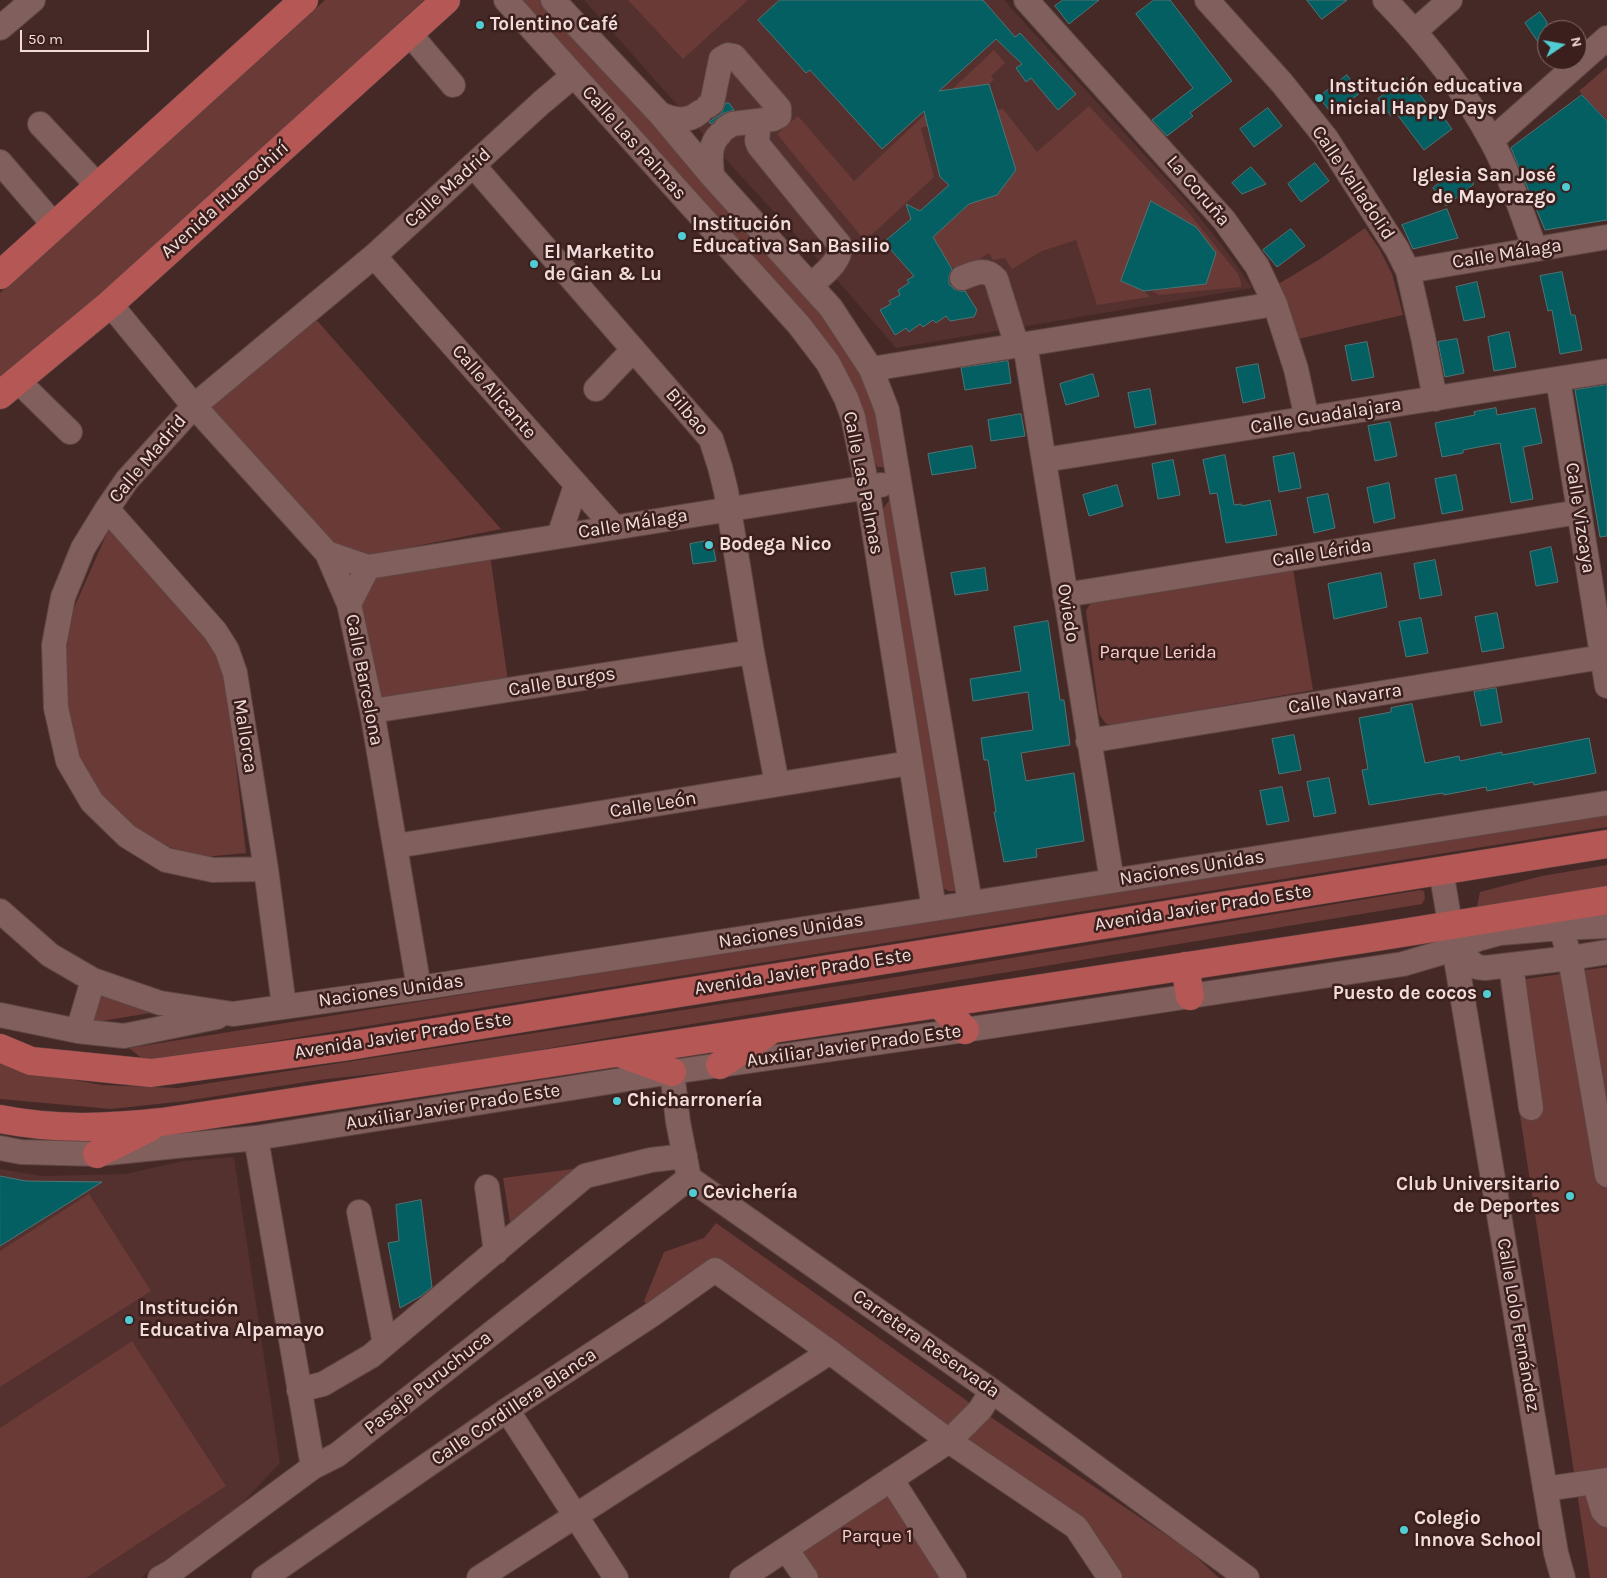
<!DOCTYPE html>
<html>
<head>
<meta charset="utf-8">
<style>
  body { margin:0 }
  #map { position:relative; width:1607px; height:1578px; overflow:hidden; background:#452927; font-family:Karla,sans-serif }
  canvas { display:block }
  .north { position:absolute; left:1537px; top:20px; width:50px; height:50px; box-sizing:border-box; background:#3b1f1d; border:1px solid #836b69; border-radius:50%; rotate:78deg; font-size:14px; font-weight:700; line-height:20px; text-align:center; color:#f0dcda }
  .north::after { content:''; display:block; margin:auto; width:18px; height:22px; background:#51ccd2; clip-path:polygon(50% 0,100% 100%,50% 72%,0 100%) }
  .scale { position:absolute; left:20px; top:30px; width:129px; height:22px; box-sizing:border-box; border:2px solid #f0dcda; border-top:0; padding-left:6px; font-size:15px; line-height:18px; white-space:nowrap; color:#f0dcda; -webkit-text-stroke:4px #3b1f1d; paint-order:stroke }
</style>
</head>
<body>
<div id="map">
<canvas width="1607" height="1578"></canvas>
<div class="north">N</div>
<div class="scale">50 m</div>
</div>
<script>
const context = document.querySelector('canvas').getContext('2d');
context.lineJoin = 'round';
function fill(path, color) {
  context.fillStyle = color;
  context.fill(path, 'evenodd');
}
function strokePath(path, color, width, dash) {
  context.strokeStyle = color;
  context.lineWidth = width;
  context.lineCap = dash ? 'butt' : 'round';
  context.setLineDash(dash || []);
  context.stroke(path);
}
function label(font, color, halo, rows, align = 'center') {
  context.font = font + ' Karla,sans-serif';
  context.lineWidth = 5;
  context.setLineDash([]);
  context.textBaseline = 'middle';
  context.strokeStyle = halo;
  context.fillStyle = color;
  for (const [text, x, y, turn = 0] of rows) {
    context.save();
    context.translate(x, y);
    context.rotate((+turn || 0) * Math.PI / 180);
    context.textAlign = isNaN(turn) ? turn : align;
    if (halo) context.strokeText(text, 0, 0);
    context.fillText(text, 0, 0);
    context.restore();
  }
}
fill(new Path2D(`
  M584 0H1004L1189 204 1228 253 1252 288 896 348 845 289 718 151Z
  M234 1157 280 1463 212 1535 154 1566 141 1578H0V1169L42 1176 126 1174 183 1161Z`), '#54302e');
fill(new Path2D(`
  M325 0H424L0 393V293Z
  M520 0H545L795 278 852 351 873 395 889 463 884 467H878L873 462 857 414Z
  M628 0H748L683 59Z
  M994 50 1005 63 991 76 994 80 938 122 921 128 934 177 865 241 777 134 798 116 854 181Z
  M1607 67V120L1579 91Z
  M1089 106 1189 213 1238 274 1241 283V287L1159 295 1152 291 1206 284 1216 253 1196 227 1152 201 1121 281 1144 291 1150 297 1097 305 1076 240 1042 251 1012 269 1005 258 993 260 989 253 957 273 931 239 970 204 997 195 1016 170 997 110 1003 109 1037 152Z
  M1365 228 1380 250 1392 274 1403 315 1298 339 1275 286 1320 259Z
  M313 316 501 529 362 557 330 544 215 416 213 407 217 399Z
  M894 498 960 890C952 892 948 892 942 887L883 509 890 499Z
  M111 524 224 661 246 853 203 857 156 843 115 813 87 778 71 740 64 677 70 617Z
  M490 555 508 681 383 698 374 691 359 595 373 576Z
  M1293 569 1313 690 1114 725 1106 724 1099 714 1086 611 1091 602Z
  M1607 812V827L243 1046 144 1060 129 1048Z
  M1607 865V890L1491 906H1477L1480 892 1542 876Z
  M1420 890 1424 891 1425 898 1422 904 607 1038 452 1065 319 1080 185 1101 111 1109 0 1099V1062L28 1072 102 1085 178 1088 884 979Z
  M1607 967V1578H1590L1500 983Z
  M99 992 163 1011 89 1023Z
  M588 1167 511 1228 503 1178Z
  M89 1194 151 1291 0 1387V1251Z
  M716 1223 980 1410 1190 1551 1219 1578H1110L1076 1527 715 1272 653 1313 644 1301 664 1252 704 1238Z
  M132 1341 226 1486 86 1578H0V1428Z
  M891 1479 954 1578H806L786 1549Z`), '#6a3a36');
const building = new Path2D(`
  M780 0H983L1015 37 1020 33 1076 94 1058 110 1031 78 1026 82 1016 68 1022 64 996 39 939 91 989 84 1016 170 997 195 969 204 933 237 952 269 949 276V284L954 289 960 291H965L977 310 974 317 950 321 946 316 936 323 933 320 923 327 920 324 909 332 906 328 895 335 880 310 891 304 889 301 900 295 898 290 909 283 907 280 914 276 884 242 911 219 906 204 920 211 949 185 940 177 924 111 882 149 810 70 806 73 758 20Z
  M1063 0H1099L1069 24 1055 6Z
  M1154 0H1170L1232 81 1190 113 1193 116 1167 136 1152 120 1193 88 1136 14Z
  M1307 0H1347L1322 19Z
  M1540 12 1547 22V55L1525 23Z
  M1347 75 1360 93 1332 114 1319 97Z
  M1406 77 1435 114 1439 111 1452 129 1424 150 1396 113 1391 116 1378 99Z
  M1582 95 1607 121V220L1545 230 1511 148Z
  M726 103H729L734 110 724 113 711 124 709 122 721 114Z
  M1268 108 1282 126 1254 147 1240 129Z
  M1315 163 1329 181 1301 202 1288 184Z
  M1251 167 1266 184 1242 194 1232 183Z
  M1460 167 1474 184 1446 206 1433 188Z
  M1151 201 1196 227 1216 253 1206 284 1144 291 1121 281Z
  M1447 209 1458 238 1413 249 1402 225Z
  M1291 229 1305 246 1277 267 1263 250Z
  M1562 272 1571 315H1575L1582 350 1560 354 1552 310 1548 311 1540 276Z
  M1477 282 1485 317 1464 321 1456 287Z
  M1509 332 1516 367 1494 371 1488 337Z
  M1457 339 1464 373 1445 377 1438 342Z
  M1367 342 1374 377 1352 381 1345 346Z
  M1008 361 1011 383 965 390 961 368Z
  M1258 364 1265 398 1243 403 1236 368Z
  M1093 374 1099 396 1066 405 1060 384Z
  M1607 385V536L1600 537 1575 390Z
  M1150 389 1156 424 1135 428 1128 393Z
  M1496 408 1497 415 1535 408 1542 443 1523 447 1533 499 1511 503 1500 443 1463 450V453L1442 457 1435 423 1475 415 1474 412Z
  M1021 414 1025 436 991 441 988 420Z
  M1390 422 1397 456 1375 461 1368 426Z
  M972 446 976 468 932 475 928 454Z
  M1294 453 1301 488 1279 492 1273 457Z
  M1225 455 1234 505 1241 504 1242 506 1270 500 1277 535 1226 543 1217 493 1210 494 1203 460Z
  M1173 460 1180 495 1158 499 1152 464Z
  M1456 475 1463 510 1442 514 1435 479Z
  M1389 483 1395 518 1374 523 1367 488Z
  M1117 485 1123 506 1089 516 1083 495Z
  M1328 494 1335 528 1314 533 1307 498Z
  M712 540 716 561 693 564 690 544Z
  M1551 547 1558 582 1536 586 1530 552Z
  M1435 560 1442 595 1420 599 1414 564Z
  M985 568 988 590 955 595 951 573Z
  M1381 573 1387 607 1334 619 1328 584Z
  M1497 613 1504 648 1482 652 1475 617Z
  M1421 618 1428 653 1406 657 1399 622Z
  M1048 621 1060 700H1064L1070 745 1021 753 1026 781 1074 773 1084 841 1036 849 1037 857 1004 862 994 812H996L988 760H984L981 738 1033 730 1028 692 973 701 970 679 1021 671 1014 627Z
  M1496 688 1502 722 1481 726 1474 692Z
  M1412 704 1425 763 1459 756 1460 761 1502 752V755L1589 738 1596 773 1534 785 1533 782 1487 791 1486 787 1444 795 1443 793 1369 805 1362 770 1368 769 1359 718 1391 712V708Z
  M1294 735 1301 770 1279 774 1272 739Z
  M1329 778 1336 813 1314 817 1307 782Z
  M1282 787 1289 821 1267 825 1260 791Z
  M0 1176 26 1181 102 1182 0 1246Z
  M421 1200 432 1287 421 1296 400 1308 388 1243 399 1241 396 1205Z`);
fill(building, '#045f63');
strokePath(building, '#4e7576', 1);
const minor = new Path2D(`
  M506 0 799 325 828 363 846 398 853 417 867 487 934 909
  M553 0 660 114 712 176 831 308 871 369 887 410 970 903
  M1026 0 1224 220 1257 266 1275 304 1296 369 1307 419
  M1207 0 1282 83 1326 138 1397 249 1408 271 1423 337 1435 399
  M1385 0C1426 42 1463 88 1491 140 1509 172 1522 214 1535 249
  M0 28 33 0
  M1415 31 1450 0
  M409 33 453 85
  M708 106 712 103 721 59 728 55 734 56 779 108V116L773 119 732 124 726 128
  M660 114C674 120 687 123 700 112
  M759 121 757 141 759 146 839 244C844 260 822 275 811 285
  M40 124 98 186
  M1492 140 1607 38
  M0 162 55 226
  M473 165 711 439 720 467 726 491 752 652 777 784
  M712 176C711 161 708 145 720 134
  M374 256 614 527
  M1408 271 1607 237
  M962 278C975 273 985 267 996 279L1017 346
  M110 304 194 406 327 553 368 567 881 485
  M1025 344 1112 881
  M871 369 1275 304
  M1558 379 1607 686
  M18 381 70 432
  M596 389 633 350
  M1044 460 1607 371
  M107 509 215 631 227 650 235 673 266 869 284 1006
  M559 536 576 485
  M327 553 349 604
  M368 567 349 604 372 711 419 988
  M1065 595 1579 512
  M372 711 752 652
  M1088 741 1602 657
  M396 846 910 763
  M266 869 213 870 166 860 127 836 92 802 68 761 56 708 54 645 63 597 83 548 107 509 127 480 194 406 374 256 541 103 573 76
  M1441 870 1556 1553 1563 1578
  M0 911 50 955 93 980 160 1003 233 1014 419 988 934 909 1607 803
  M1561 928 1570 958 1607 1175
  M1454 949 1477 967 1485 968 1570 958 1607 952
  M1511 965 1531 1108
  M0 1015 78 1031 124 1036 217 1017
  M78 1031 93 980
  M672 1072 678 1122 689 1178 992 1391 1247 1578
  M256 1138 313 1467
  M0 1148 21 1152 97 1154 256 1138 672 1072 965 1030 1403 964 1454 949 1478 939 1500 933 1561 928 1607 926
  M487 1187 496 1252
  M359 1212 385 1344
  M299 1390 323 1384 371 1356 585 1176 651 1160 685 1156
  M507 1410 616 1578
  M891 1479 954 1578
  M1594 1482 1603 1511 1607 1515
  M1545 1489 1607 1480
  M786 1549 806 1578
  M160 1578 171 1572 313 1467 337 1455 689 1178
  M264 1578 507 1410 653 1314 715 1270 830 1352 949 1441 1076 1527 1110 1578
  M479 1578 830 1352
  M742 1578 949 1441 980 1410 992 1391`);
const major = new Path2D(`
  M0 275 304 0
  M0 395 110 304 446 0
  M1185 966 1190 996
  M939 1004 965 1030
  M0 1048 31 1061 151 1073 343 1047 1607 844
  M620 1053 672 1072
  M720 1065 767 1033
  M0 1119C54 1130 108 1128 162 1122L1371 938 1607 900
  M97 1154 149 1128`);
strokePath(minor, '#5e4644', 26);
strokePath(major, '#5e4644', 29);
strokePath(minor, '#805f5c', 24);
strokePath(major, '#b55754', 28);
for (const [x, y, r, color] of [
  [480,25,5,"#51ccd2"],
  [1319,98,5,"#51ccd2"],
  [1566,187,5,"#51ccd2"],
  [682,236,5,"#51ccd2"],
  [534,264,5,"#51ccd2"],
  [709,545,5,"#51ccd2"],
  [1487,994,5,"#51ccd2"],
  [617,1101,5,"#51ccd2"],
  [693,1193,5,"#51ccd2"],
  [1570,1196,5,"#51ccd2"],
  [129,1320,5,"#51ccd2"],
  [1404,1530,5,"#51ccd2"]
]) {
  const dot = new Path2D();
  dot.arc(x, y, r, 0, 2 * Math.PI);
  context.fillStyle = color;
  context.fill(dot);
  strokePath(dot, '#3b1f1d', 2);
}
label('bold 19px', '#f0dcda', '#3b1f1d', [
  ["Tolentino Café",490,25],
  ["Institución educativa",1329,87],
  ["inicial Happy Days",1329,109],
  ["Iglesia San José",1556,176,"right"],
  ["de Mayorazgo",1556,198,"right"],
  ["Institución",692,225],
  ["Educativa San Basilio",692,247],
  ["El Marketito",544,253],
  ["de Gian & Lu",544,275],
  ["Bodega Nico",719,545],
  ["Puesto de cocos",1477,994,"right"],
  ["Chicharronería",627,1101],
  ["Club Universitario",1560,1185,"right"],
  ["de Deportes",1560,1207,"right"],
  ["Cevichería",703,1193],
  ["Institución",139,1309],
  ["Educativa Alpamayo",139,1331],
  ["Colegio",1414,1519],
  ["Innova School",1414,1541]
], 'left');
label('19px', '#f0dcda', '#3b1f1d', [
  ["Calle Las Palmas",634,143,48],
  ["Calle Valladolid",1353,183,56],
  ["Calle Madrid",448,188,-42],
  ["La Coruña",1198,191,49],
  ["Avenida Huarochirí",225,200,-42],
  ["Calle Málaga",1507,254,-9],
  ["Calle Alicante",494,392,49],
  ["Bilbao",687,412,49],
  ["Calle Guadalajara",1326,416,-9],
  ["Calle Madrid",148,459,-50],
  ["Calle Las Palmas",863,483,79],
  ["Calle Vizcaya",1580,518,81],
  ["Calle Málaga",633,524,-9],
  ["Calle Lérida",1322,553,-9],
  ["Oviedo",1068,613,81],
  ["Calle Barcelona",364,680,79],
  ["Calle Burgos",562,682,-9],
  ["Calle Navarra",1345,699,-9],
  ["Mallorca",245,736,81],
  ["Calle León",653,805,-9],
  ["Naciones Unidas",1192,868,-9],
  ["Avenida Javier Prado Este",1203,908,-9],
  ["Naciones Unidas",791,931,-9],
  ["Avenida Javier Prado Este",803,972,-9],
  ["Naciones Unidas",391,991,-8],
  ["Avenida Javier Prado Este",403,1036,-9],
  ["Auxiliar Javier Prado Este",854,1046,-8],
  ["Auxiliar Javier Prado Este",453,1107,-9],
  ["Calle Lolo Fernández",1518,1325,80],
  ["Carretera Reservada",926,1344,35],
  ["Pasaje Puruchuca",428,1383,-38],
  ["Calle Cordillera Blanca",514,1407,-34]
]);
label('19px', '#f9ceca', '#3b1f1d', [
  ["Parque Lerida",1158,653],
  ["Parque 1",877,1537]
]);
</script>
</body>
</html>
